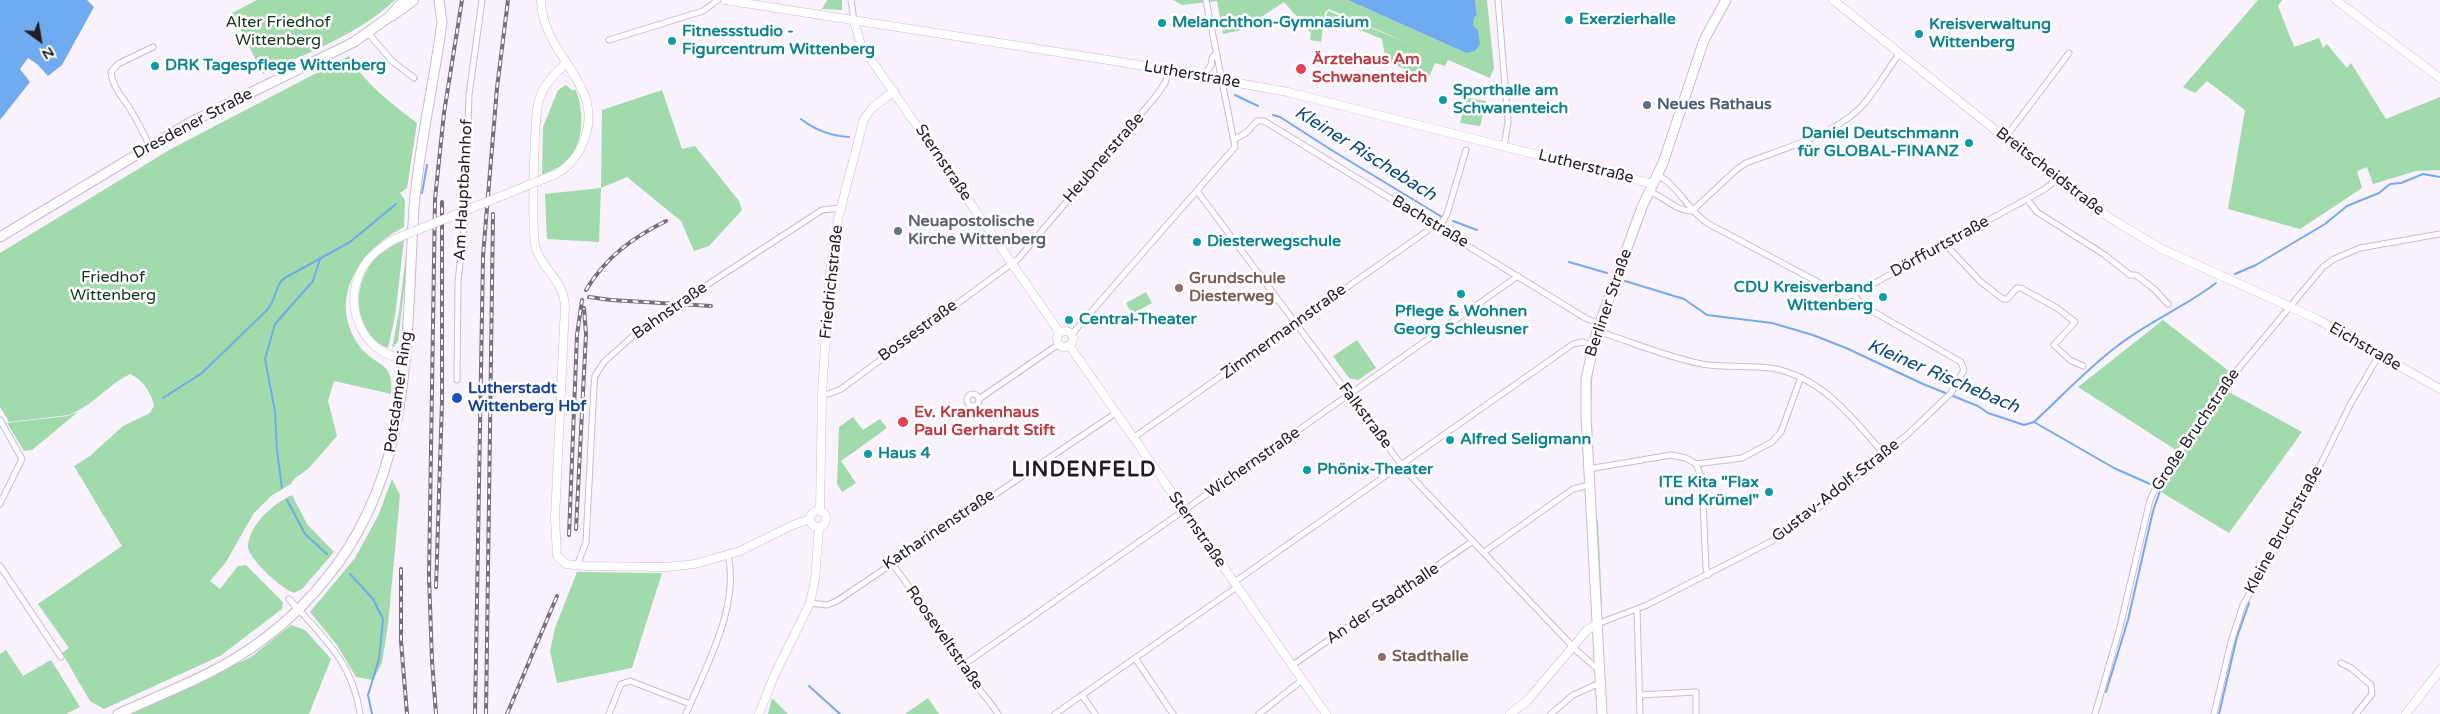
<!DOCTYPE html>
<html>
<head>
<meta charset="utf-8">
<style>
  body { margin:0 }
  #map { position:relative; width:2440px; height:714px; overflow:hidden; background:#f9f1fc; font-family:"Varela Round",sans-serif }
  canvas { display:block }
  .north { position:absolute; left:15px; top:15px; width:50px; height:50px; -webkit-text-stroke:4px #fff; paint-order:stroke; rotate:148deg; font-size:14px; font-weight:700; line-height:20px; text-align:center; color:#221b25 }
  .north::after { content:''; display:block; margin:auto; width:18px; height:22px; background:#221b25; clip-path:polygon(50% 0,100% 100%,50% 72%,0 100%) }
</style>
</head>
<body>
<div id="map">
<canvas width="2440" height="714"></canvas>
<div class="north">N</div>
</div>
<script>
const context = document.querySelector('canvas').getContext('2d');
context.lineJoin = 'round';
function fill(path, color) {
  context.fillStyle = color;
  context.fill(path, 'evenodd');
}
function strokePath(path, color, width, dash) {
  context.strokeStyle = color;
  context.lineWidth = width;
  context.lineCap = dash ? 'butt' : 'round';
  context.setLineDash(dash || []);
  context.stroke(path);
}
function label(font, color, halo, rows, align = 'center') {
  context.font = font + ' "Varela Round",sans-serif';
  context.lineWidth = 5;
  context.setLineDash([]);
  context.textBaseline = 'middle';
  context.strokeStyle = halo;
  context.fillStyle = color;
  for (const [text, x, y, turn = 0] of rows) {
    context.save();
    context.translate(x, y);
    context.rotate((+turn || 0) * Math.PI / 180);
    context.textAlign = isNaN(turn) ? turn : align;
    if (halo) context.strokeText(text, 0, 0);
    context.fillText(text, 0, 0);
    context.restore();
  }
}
fill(new Path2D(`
  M257 0H395C358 35 308 52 263 74L232 13Z
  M827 0H842V10L822 9Z
  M1173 0H1348L1466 53 1474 18 1477 15 1475 0H1487L1494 68 1490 78 1448 60 1445 66 1435 63 1428 79 1386 61 1382 39 1326 16 1328 11 1411 44 1329 9 1325 12 1321 42 1310 40 1311 33 1284 2 1242 30 1223 34 1217 1 1182 5Z
  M2258 0H2282L2278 6 2294 47 2319 38 2323 48 2327 44 2347 68 2351 63 2386 119 2440 97V170L2416 171 2373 184 2356 136 2367 167 2357 171 2362 188 2300 229 2228 209 2245 110 2207 81 2195 93 2183 87Z
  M349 56C366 85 391 103 417 123L407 188 400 193 405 200 404 227C361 249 327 297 358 344 374 368 395 359 391 394L334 381 328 401 337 436 309 468 294 479 291 484 271 496 254 513 226 562 210 581 220 589 238 566 246 565 279 598 283 603 282 609 220 656 104 709 90 701 62 653 69 648 38 604 122 546 74 466 90 456 123 426 150 413 154 406C151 392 143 380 130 374 108 385 92 406 69 415L9 422 0 407V253L171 149Z
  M566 85 573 91 575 89C586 111 584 154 559 167 554 169 548 172 542 175L543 127 558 90Z
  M662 90 682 149 695 146 739 201 742 210 709 246 694 251 681 221 627 177 601 188 599 242 547 239 545 194 601 188 602 110Z
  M1467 98 1486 101 1480 126 1460 123Z
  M410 238 398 341 392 349 399 312 408 239Z
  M404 240 395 316 388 348C356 338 352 293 368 268 376 254 390 247 404 240Z
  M1146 292 1152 303 1132 314 1126 303Z
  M2163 320 2230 372 2229 392 2302 432 2229 533 2161 492 2186 453 2176 450 2078 387Z
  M1357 340 1376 368 1358 380 1349 378 1333 356Z
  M1593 361 1591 407 1594 462 1590 395Z
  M78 412 32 450 24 451 7 423 68 416Z
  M853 417 863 430 880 419 887 428 841 461 856 483 842 492 837 484 839 427Z
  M392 479 400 495 388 625 382 663 373 680 356 677 337 645 310 612 355 558 378 516Z
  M292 495 307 524 334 552 302 589 294 593C281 588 252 562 248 548 248 525 273 504 292 495Z
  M1596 521H1598L1602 606H1600Z
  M577 572 662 573 632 668 557 683 550 651 555 628Z
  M291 625 305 630 331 659 309 714H129L251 657Z
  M6 650 23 676 51 660 80 707 66 714H0V654Z
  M772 698 788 714H768Z
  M928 698 939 714H905Z`), '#a1daab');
fill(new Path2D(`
  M0 0H87L94 7 62 65 48 76 37 64 28 58 20 69 30 82 0 120Z
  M1348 0H1475L1477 15 1474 18 1473 26 1478 30 1480 44 1475 51 1466 53Z`), '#70aaef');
strokePath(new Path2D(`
  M1235 95 1258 106
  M1273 115 1280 117 1333 151 1442 217
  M801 119C815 130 831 136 849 137
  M422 193 427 165
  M1453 221 1477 230
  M1569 262 1607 273
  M2235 274 2256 265 2325 224 2347 206 2379 193 2390 184 2401 183 2423 174 2440 177
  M1625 281 1684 299 1707 315 1772 323 1813 335 1846 348 1923 384 1978 406 1988 413 2024 425 2034 422C2061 397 2087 369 2116 347 2147 322 2185 307 2216 283
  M163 398 202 373 267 310C276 301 274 288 283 279L350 242 396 204
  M2034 422 2114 468 2150 484 2160 491 2153 511 2128 620 2106 692
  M282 488 277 450 275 411 265 359 275 324 313 281 320 259
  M287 500 305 534 327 554
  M350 574 373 599 383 619 379 659 368 695 372 714
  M809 686 840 714
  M2219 714 2237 637 2249 603`), '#70aaef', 2);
const street = new Path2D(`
  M851 0 854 21
  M1498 0 1508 122 1504 147
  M368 33 392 61 414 78
  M609 40 703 11 718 0
  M1203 77 1211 65 1212 58 1216 54
  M2005 138 2069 53
  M1235 139 1246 133 1257 121H1264L1587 319 1599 323
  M150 146C144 135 139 124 133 114 126 101 112 88 111 72L118 64 153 47
  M1658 175C1679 187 1687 209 1707 223L1846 297 1853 295 2045 189 2057 179
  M1197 191 1406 471 1577 651 1599 670
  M1649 191C1664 197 1676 211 1692 211
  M2027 199 2037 212 2105 255 2130 275H2136L2155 290 2168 304
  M1692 211 1737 169 1746 163C1780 150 1833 135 1859 109 1875 93 1886 71 1900 53
  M1439 228 1447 214 1466 150
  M1945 244 1981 282 2003 299H2007L2017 288H2021L2057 308 2075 322 2054 345 2070 360 2083 366
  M1597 331C1632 342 1666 357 1702 364 1725 368 1748 365 1771 368 1822 377 1851 416 1883 453
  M1071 335 1235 147 1206 0
  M457 380 458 282 465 220 469 95 482 0
  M822 394H829L841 389 1018 259 1156 96 1165 83 1169 71
  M967 400a6 6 0 1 1 12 0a6 6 0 1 1-12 0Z
  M979 399 1059 344
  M0 420 22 459 0 504
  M1133 438 1427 231 1433 224
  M1696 464 1742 458 1772 442 1781 432 1801 377
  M1588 469 1671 455 1686 458 1696 464 1702 479 1706 568 1708 575
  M1484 552 1573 489 1589 485
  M891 562 948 640C957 669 982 689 998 714
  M0 566 61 657
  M577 566 586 542 594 385 595 376 604 362 644 326 822 210 840 208
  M1233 583 1573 344 1582 342 1592 345
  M289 599C322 636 353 662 360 714
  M810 603 827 605 837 601 1116 413
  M1637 609 1640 714
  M1597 624 1647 605 1774 540 1818 508 1908 434 1951 393 1964 370 1961 362 1867 308 1853 295
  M1135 658 1173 714
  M2341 663 2351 668 2371 685 2372 694 2356 714
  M962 666 1518 276
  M1291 666 1473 541
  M1082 695 1095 714
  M1640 695 1696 692V714
  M609 714 621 684 630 681 690 704
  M686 714C705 668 740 607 728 555
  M1055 714 1237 587
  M1259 714 1301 681
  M1551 714 1573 695 1600 683
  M2095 714 2119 631 2150 500 2159 481 2234 374 2323 267 2334 259 2360 248 2440 234
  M2214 714 2231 642 2243 605 2294 518 2351 403 2379 355`);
const secondary = new Path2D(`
  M541 0C542 39 570 60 584 94 596 123 583 158 556 174
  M725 0 1121 62 1288 92 1653 184
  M1833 0 2079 197 2118 223 2162 249 2317 319 2440 389
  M2336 0 2440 78
  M854 21 861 45 1060 333
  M566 64C553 74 544 85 539 100 534 116 531 234 536 249 544 272 563 279 565 306L555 518 557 556 566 564 583 566 667 567 695 564 740 551 793 525 810 519
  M395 239C382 246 371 254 363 267 341 304 362 354 405 359
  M1057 339a8 8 0 1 1 16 0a8 8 0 1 1-16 0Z
  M1069 345 1326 714
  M810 519a8 8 0 1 1 16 0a8 8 0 1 1-16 0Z
  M820 511 822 394 830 272 838 219 864 119 872 108 894 91
  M759 714 774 676 810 603 815 579 819 527
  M1510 714 1527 701 1587 630 1597 624
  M2406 714 2440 670`);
const primary = new Path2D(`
  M392 16 414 0
  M0 237 189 123 354 42 389 17 404 0
  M118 714C157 696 198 681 234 659 269 638 300 611 325 580 415 472 405 339 414 208 419 145 434 84 442 22L439 0
  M1602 714 1586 416V379L1597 331 1642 207 1663 163 1704 40 1726 0`);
strokePath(street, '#cbb9d4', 7);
strokePath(secondary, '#cbb9d4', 9);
strokePath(primary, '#cbb9d4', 11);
strokePath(street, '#fff', 5);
strokePath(secondary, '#fff', 8);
strokePath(primary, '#fff', 9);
const rail = new Path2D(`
  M586 290C606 257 632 238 666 221
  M589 297 611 300 711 306
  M576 529 586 334 584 308
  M569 535 577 335 582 300
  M401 569V641L407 714
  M436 587 442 402V202
  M436 714 432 661 429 576 435 199 444 113 462 0
  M475 714 483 256 497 88 508 0
  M486 714 493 214
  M507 714 557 596`);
strokePath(rail, '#77707a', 4);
strokePath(rail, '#fff', 2, [5.5]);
const secondaryBridge = new Path2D(`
  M395 239 556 174`);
strokePath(secondaryBridge, '#cbb9d4', 9, []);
strokePath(secondaryBridge, '#fff', 8);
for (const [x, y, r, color] of [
  [1569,20,5,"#0f9aa8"],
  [1162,23,5,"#0f9aa8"],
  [1919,34,5,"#0f9aa8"],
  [672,41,5,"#0f9aa8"],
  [155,66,5,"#0f9aa8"],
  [1301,69,6,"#e0444e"],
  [1443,100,5,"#0f9aa8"],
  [1647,105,5,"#5c6f8a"],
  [1969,143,5,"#0f9aa8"],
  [898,231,5,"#6b7280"],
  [1197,242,5,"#0f9aa8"],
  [1179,288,5,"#8d6e63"],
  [1461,294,5,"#0f9aa8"],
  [1883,297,5,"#0f9aa8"],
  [1069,320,5,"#0f9aa8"],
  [457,398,6,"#1a4fb4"],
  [903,422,6,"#e0444e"],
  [1450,440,5,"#0f9aa8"],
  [868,454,5,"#0f9aa8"],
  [1307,470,5,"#0f9aa8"],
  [1769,492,5,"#0f9aa8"],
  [1382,657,5,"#8d6e63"]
]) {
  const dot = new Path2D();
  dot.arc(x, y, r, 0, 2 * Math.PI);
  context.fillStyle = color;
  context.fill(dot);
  strokePath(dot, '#fff', 2);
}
label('bold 16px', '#0d838f', '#fff', [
  ["Exerzierhalle",1579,20],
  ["Melanchthon-Gymnasium",1172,23],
  ["Kreisverwaltung",1929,25],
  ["Wittenberg",1929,43],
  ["Fitnessstudio -",682,32],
  ["Figurcentrum Wittenberg",682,50],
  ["DRK Tagespflege Wittenberg",165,66],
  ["Sporthalle am",1453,91],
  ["Schwanenteich",1453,109],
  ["Daniel Deutschmann",1959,134,"right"],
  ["für GLOBAL-FINANZ",1959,152,"right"],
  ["Diesterwegschule",1207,242],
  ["CDU Kreisverband",1873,288,"right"],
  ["Wittenberg",1873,306,"right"],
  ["Pflege & Wohnen",1461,312,"center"],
  ["Georg Schleusner",1461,330,"center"],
  ["Central-Theater",1079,320],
  ["Alfred Seligmann",1460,440],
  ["Haus 4",878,454],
  ["Phönix-Theater",1317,470],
  ["ITE Kita \"Flax",1759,483,"right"],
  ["und Krümel\"",1759,501,"right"]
], 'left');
label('16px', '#12341b', '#fff', [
  ["Alter Friedhof",278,23],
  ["Wittenberg",278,41],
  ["Friedhof",113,278],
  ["Wittenberg",113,296]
]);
label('bold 16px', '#be3a42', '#fff', [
  ["Ärztehaus Am",1312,60],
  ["Schwanenteich",1312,78],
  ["Ev. Krankenhaus",914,413],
  ["Paul Gerhardt Stift",914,431]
], 'left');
label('16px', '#221b25', '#fff', [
  ["Lutherstraße",1192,75,10],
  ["Dresdener Straße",193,124,-28],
  ["Heubnerstraße",1104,158,-49],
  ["Sternstraße",943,163,56],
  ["Lutherstraße",1586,167,14],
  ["Breitscheidstraße",2050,172,38],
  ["Am Hauptbahnhof",464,190,-87],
  ["Bachstraße",1430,222,31],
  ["Dörffurtstraße",1940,247,-29],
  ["Friedrichstraße",832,282,-84],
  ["Berliner Straße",1609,303,-71],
  ["Bahnstraße",670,311,-35],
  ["Bossestraße",918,331,-36],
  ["Zimmermannstraße",1284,332,-36],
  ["Eichstraße",2365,347,30],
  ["Potsdamer Ring",399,392,-82],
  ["Falkstraße",1365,416,53],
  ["Große Bruchstraße",2196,430,-56],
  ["Wichernstraße",1253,463,-35],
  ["Gustav-Adolf-Straße",1836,491,-38],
  ["Katharinenstraße",939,530,-34],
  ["Sternstraße",1197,530,55],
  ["Kleine Bruchstraße",2284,530,-61],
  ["An der Stadthalle",1383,604,-34],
  ["Rooseveltstraße",944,638,55]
]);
label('bold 16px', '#4e5e75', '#fff', [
  ["Neues Rathaus",1657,105]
], 'left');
label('bold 16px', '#5b616d', '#fff', [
  ["Neuapostolische",908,222],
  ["Kirche Wittenberg",908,240]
], 'left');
label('bold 16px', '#785e54', '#fff', [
  ["Grundschule",1189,279],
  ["Diesterweg",1189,297],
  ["Stadthalle",1392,657]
], 'left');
label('bold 16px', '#164399', '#fff', [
  ["Lutherstadt",468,389],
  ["Wittenberg Hbf",468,407]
], 'left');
label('italic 18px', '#084684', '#fff', [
  ["Kleiner Rischebach",1365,154,32],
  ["Kleiner Rischebach",1943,377,23]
]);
context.letterSpacing = '1px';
label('bold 21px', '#221b25', '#fff', [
  ["LINDENFELD",1084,470]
]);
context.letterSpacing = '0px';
</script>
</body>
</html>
